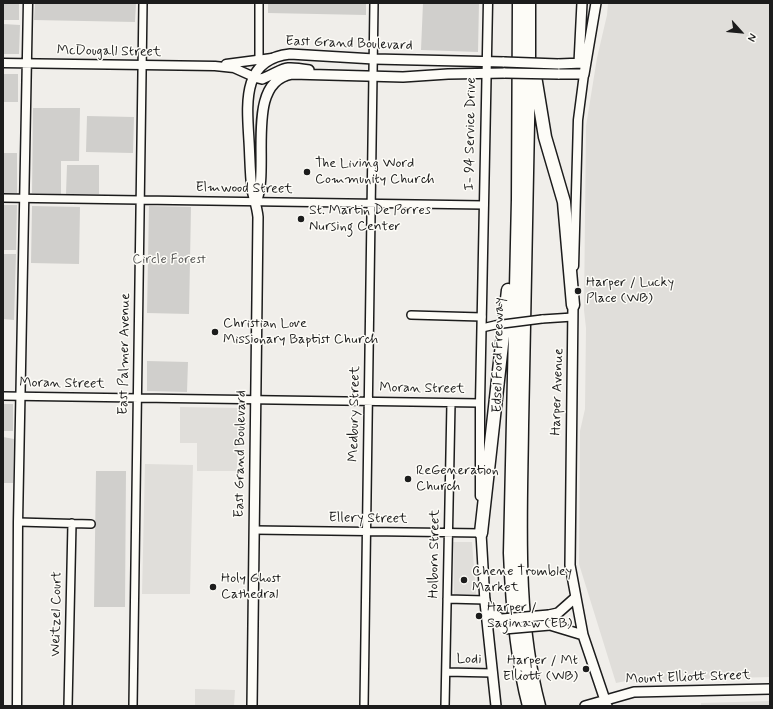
<!DOCTYPE html>
<html>
<head>
<meta charset="utf-8">
<style>
  body { margin:0 }
  #map { position:relative; width:773px; height:709px; overflow:hidden; background:#f0eeea; font-family:Mynerve,sans-serif }
  canvas { display:block }
  .frame { position:absolute; inset:0; border:4px solid #1c1c1c; pointer-events:none }
  .north { position:absolute; left:721px; top:12px; width:40px; height:40px; -webkit-text-stroke:3px #fdfcf7; paint-order:stroke; rotate:117deg; font-size:11px; font-weight:700; line-height:16px; text-align:center; color:#1c1c1c }
  .north::after { content:''; display:block; margin:auto; width:14px; height:18px; background:#1c1c1c; clip-path:polygon(50% 0,100% 100%,50% 72%,0 100%) }
</style>
</head>
<body>
<div id="map">
<canvas width="773" height="709"></canvas>
<div class="frame"></div>
<div class="north">N</div>
</div>
<script>
const context = document.querySelector('canvas').getContext('2d');
context.lineJoin = 'round';
function fill(path, color) {
  context.fillStyle = color;
  context.fill(path, 'evenodd');
}
function strokePath(path, color, width, dash) {
  context.strokeStyle = color;
  context.lineWidth = width;
  context.lineCap = dash ? 'butt' : 'round';
  context.setLineDash(dash || []);
  context.stroke(path);
}
function label(font, color, halo, rows, align = 'center') {
  context.font = font + ' Mynerve,sans-serif';
  context.lineWidth = 3;
  context.setLineDash([]);
  context.textBaseline = 'middle';
  context.strokeStyle = halo;
  context.fillStyle = color;
  for (const [text, x, y, turn = 0] of rows) {
    context.save();
    context.translate(x, y);
    context.rotate((+turn || 0) * Math.PI / 180);
    context.textAlign = isNaN(turn) ? turn : align;
    if (halo) context.strokeText(text, 0, 0);
    context.fillText(text, 0, 0);
    context.restore();
  }
}
fill(new Path2D(`
  M608 3H770V677L626 681 616 683 579 564 580 431 585 409 586 328 584 310 586 126 597 58 607 15Z
  M180 407 238 408 237 471H197V443H180Z
  M145 464 193 465 190 594H142Z
  M453 542H472L476 594H454Z
  M195 689 235 690 234 706H195Z
  M770 701V706H701V703Z`), '#e0deda');
fill(new Path2D(`
  M3 3H19V20H3Z
  M35 3H136L135 22 34 20Z
  M268 3H366V15L268 13Z
  M423 3H479L478 52 421 50Z
  M3 24 20 25 19 54H3Z
  M3 74H18V102H3Z
  M33 108H80L79 161H61V194L32 193Z
  M87 116 134 117 133 153 86 152Z
  M3 153H17V193H3Z
  M67 165H99V194H66Z
  M3 205H17L16 250H3Z
  M32 206 80 207 79 264 31 263Z
  M149 206 191 207 189 314 147 313Z
  M3 254H16L14 320 3 319Z
  M147 361 188 362 187 392 147 391Z
  M3 404H13V431H3Z
  M3 437 14 439 13 483H3Z
  M96 471H126L125 607H94Z`), '#d0cfcc');
const minor = new Path2D(`
  M259 60V3
  M3 198 484 205
  M411 315 482 317
  M542 319 573 317
  M482 328 495 325
  M3 396 480 403
  M18 522 91 524
  M254 530 481 533
  M447 599 486 600
  M446 672 493 673
  M68 706 72 523
  M133 706 143 3
  M364 706 374 3
  M445 706 451 403`);
const tertiary = new Path2D(`
  M3 63 215 66 234 68 254 77
  M226 64 272 58
  M574 266 578 120 584 74
  M480 496V403L488 3
  M17 706 18 522 28 3`);
const secondary = new Path2D(`
  M579 63 582 3
  M558 64 583 63
  M558 74H584L596 3
  M254 77 262 79C286 69 281 65 309 70
  M256 202C271 170 243 82 292 74L403 77 448 74 505 73
  M573 305 570 565 583 635 607 706
  M481 533 485 602 496 706
  M487 605 492 613 502 619
  M549 615 558 613 576 597
  M550 625 583 635
  M252 706 258 217C257 207 254 199 252 190 250 174 250 157 249 141 247 105 241 59 290 54L374 59 504 62
  M585 706 634 692 770 689`);
const motorway = new Path2D(`
  M519 3 518 199 510 553C512 604 516 657 529 706
  M529 3V72C526 190 524 308 522 426 521 519 515 616 539 706
  M535 76 545 137 564 202 573 305
  M481 533 508 290`);
strokePath(minor, '#1c1c1c', 10);
strokePath(tertiary, '#1c1c1c', 11);
strokePath(secondary, '#1c1c1c', 12);
strokePath(motorway, '#1c1c1c', 15);
strokePath(minor, '#fdfcf7', 7);
strokePath(tertiary, '#fdfcf7', 8);
strokePath(secondary, '#fdfcf7', 9);
strokePath(motorway, '#fdfcf7', 12);
const minorBridge = new Path2D(`
  M495 325 542 319`);
const secondaryBridge = new Path2D(`
  M504 62 558 64
  M505 73 558 74
  M502 619 549 615
  M504 629 550 625`);
strokePath(minorBridge, '#1c1c1c', 10, []);
strokePath(secondaryBridge, '#1c1c1c', 12, []);
strokePath(minorBridge, '#fdfcf7', 7);
strokePath(secondaryBridge, '#fdfcf7', 9);
for (const [x, y, r, color] of [
  [307,172,4,"#1c1c1c"],
  [301,219,4,"#1c1c1c"],
  [578,291,4,"#1c1c1c"],
  [215,332,4,"#1c1c1c"],
  [408,479,4,"#1c1c1c"],
  [464,580,4,"#1c1c1c"],
  [213,587,4,"#1c1c1c"],
  [479,616,4,"#1c1c1c"],
  [586,669,4,"#1c1c1c"]
]) {
  const dot = new Path2D();
  dot.arc(x, y, r, 0, 2 * Math.PI);
  context.fillStyle = color;
  context.fill(dot);
  strokePath(dot, '#fdfcf7', 1.5);
}
label('14px', '#1c1c1c', '#fdfcf7', [
  ["East Grand Boulevard",349,44,2],
  ["McDougall Street",109,52,1],
  ["I- 94 Service Drive",471,134,-89],
  ["Elmwood Street",244,189,1],
  ["East Palmer Avenue",125,354,-89],
  ["Edsel Ford Freeway",499,355,-89],
  ["Moran Street",62,384,1],
  ["Moran Street",422,389,1],
  ["Harper Avenue",558,392,-88],
  ["Medbury Street",355,414,-89],
  ["East Grand Boulevard",241,454,-89],
  ["Ellery Street",368,519,1],
  ["Holborn Street",435,554,-89],
  ["Weitzel Court",57,614,-89],
  ["Lodi",469,660,1],
  ["Mount Elliott Street",688,678,-2]
]);
label('14px', '#1c1c1c', '#fdfcf7', [
  ["The Living Word",315,164],
  ["Community Church",315,180],
  ["St. Martin De Porres",309,211],
  ["Nursing Center",309,227],
  ["Harper / Lucky",586,283],
  ["Place (WB)",586,299],
  ["Christian Love",223,324],
  ["Missionary Baptist Church",223,340],
  ["ReGeneration",416,471],
  ["Church",416,487],
  ["Chene Trombley",472,572],
  ["Market",472,588],
  ["Holy Ghost",221,579],
  ["Cathedral",221,595],
  ["Harper /",487,608],
  ["Saginaw (EB)",487,624],
  ["Harper / Mt",578,661,"right"],
  ["Elliott (WB)",578,677,"right"]
], 'left');
label('14px', '#5b5b5a', '#fdfcf7', [
  ["Circle Forest",169,260]
]);
</script>
</body>
</html>
